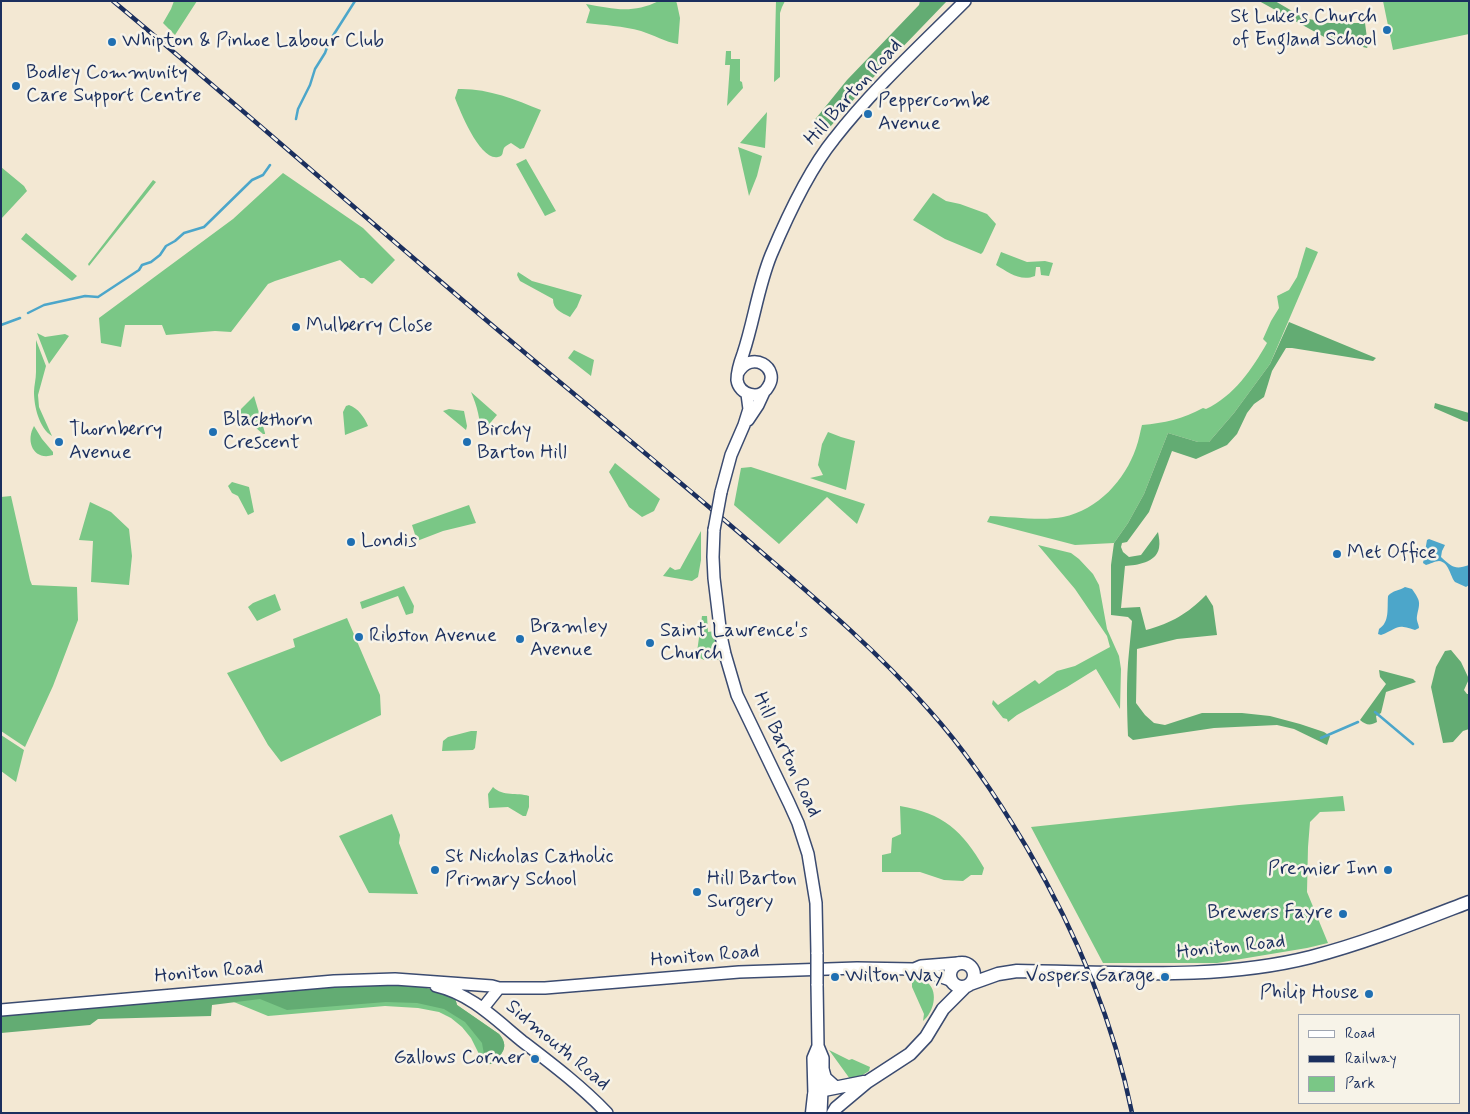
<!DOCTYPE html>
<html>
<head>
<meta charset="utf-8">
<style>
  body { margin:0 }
  #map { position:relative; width:1470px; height:1114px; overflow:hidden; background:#f3e8d3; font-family:Mynerve,sans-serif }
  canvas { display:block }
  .frame { position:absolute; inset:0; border:2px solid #1b2f5e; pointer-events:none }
  .legend { position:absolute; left:1298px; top:1014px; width:162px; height:90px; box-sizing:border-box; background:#f7f3e8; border:1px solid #9fa5b1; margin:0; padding:6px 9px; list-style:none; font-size:15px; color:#1b2f5e }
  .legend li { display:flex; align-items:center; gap:10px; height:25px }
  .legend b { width:25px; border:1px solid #9fa5b1 }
</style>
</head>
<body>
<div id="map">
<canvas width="1470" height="1114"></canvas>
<div class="frame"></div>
<ul class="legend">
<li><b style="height:6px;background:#fff"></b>Road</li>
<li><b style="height:6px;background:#1b2f5e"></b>Railway</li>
<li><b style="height:14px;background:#7ac786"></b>Park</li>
</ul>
</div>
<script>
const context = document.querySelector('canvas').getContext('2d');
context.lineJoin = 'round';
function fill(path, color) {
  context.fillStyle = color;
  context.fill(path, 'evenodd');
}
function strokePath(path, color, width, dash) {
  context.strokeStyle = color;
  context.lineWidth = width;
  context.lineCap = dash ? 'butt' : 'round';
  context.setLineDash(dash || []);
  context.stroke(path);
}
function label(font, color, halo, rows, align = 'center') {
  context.font = font + ' Mynerve,sans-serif';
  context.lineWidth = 5;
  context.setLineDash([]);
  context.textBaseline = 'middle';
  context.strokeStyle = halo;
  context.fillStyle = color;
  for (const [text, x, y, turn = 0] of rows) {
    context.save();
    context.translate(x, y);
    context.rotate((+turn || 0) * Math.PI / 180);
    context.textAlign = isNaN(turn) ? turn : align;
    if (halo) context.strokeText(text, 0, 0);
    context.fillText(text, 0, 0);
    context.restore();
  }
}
fill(new Path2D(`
  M174 1H197L175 35 163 23 171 9Z
  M659 1H676L677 4 680 18 678 44C665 42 654 35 641 31 623 26 604 25 586 23L590 10 586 4C614 9 632 14 659 1Z
  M776 1H785L782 7 780 13V77L774 82Z
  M1383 1H1469V34L1393 50Z
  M726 51H731V59H740V81L742 82 743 88 727 106 730 65H725Z
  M458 89C487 88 514 99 541 110L524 148 520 149 511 143C508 145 505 146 504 148 502 152 504 156 498 157 480 161 460 111 455 98Z
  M767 112 765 148 740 143Z
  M738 147 762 156 757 176 749 196Z
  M526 159 556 211 545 216 516 164Z
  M1 167 24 186 27 191 1 219Z
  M283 173 363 228 395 260 372 284 364 278H360L340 260 275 281 268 284 231 332 215 331 166 335 162 325H125L121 347 101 343 99 318 233 219Z
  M153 180 156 182 89 266 88 264Z
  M933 193 946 201 960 204 982 212 987 214 996 224 983 252 981 254 945 239 913 220Z
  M26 233 77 276 72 281 21 239Z
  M1306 247 1318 252 1270 364 1234 413 1209 442H1198L1168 433 1144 494 1128 523 1114 543 1075 545 987 522 990 516C1011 517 1044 521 1063 517 1098 510 1125 480 1136 448 1139 440 1140 432 1142 425 1164 423 1183 419 1203 408L1206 409C1234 396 1252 369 1267 343L1263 339 1271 321 1279 308 1277 296 1289 290 1297 277Z
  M1001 252 1027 262 1045 261 1053 263 1049 276 1041 275 1040 267H1036L1035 276C1020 282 1008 272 996 265Z
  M518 272 532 281 582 295 577 307 570 317C561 312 553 310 553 299L520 281 517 275Z
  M37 333 45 337 65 334 69 336 49 364Z
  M36 340 46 366 38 395 39 407 52 436C39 428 34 406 34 392 34 386 36 379 36 372 36 361 36 351 36 340Z
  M574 350 594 360 591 376 568 358Z
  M471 392 497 415 480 435C481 420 477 406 471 392Z
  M254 396 265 433V434H263L240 414V410Z
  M349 405C358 408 365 418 368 426L345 435 343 412 346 406Z
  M449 409 464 411 467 426 466 430 443 411Z
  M34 426 42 439 53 452V455C34 461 25 442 34 426Z
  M828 432 841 437 855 441 846 490 810 478 823 475 818 465 822 444Z
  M615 463 660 499 654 511 642 517 629 507 609 472Z
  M751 467 865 504 857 524 827 497 779 544 734 505 741 468Z
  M232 482 249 487 254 512 248 515 238 496 232 493 228 486Z
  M11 496 30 580 32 585 77 587 78 620 53 686 25 747 1 731V497Z
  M90 502 111 512 129 529 132 556 129 585 91 582 93 541 79 540Z
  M469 505 476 523 443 531 417 541 412 525Z
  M701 531V560L698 577 692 581 663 576 670 567 675 570 680 569Z
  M1038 545 1071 553 1079 559 1093 574 1099 585 1107 629 1119 656 1121 669 1120 709 1096 669 1067 687 1017 715 1008 722 1007 719 1003 718 992 704 993 700 998 705 1035 680 1039 684 1057 671 1075 666 1110 647 1107 636 1075 589Z
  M404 586 414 606 413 613 406 615 398 596 362 609 360 602Z
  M275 594 281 610 257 621 248 607 253 603Z
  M702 616H707L708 632 714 631 720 653 719 659 717 660H704L700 658 697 652Z
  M347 618 380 695 381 715 281 762 268 745 227 673 295 647 293 639Z
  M471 731H477L475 748 473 750 442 751 443 741 448 737Z
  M1 735 24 750 16 782 1 771Z
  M493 787C503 797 517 792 529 796V807L526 816H523L508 807 489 808 488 794Z
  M1343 796 1345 811 1320 812 1310 822 1308 847 1307 892 1328 943 1307 948 1217 963H1103L1031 827 1239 805Z
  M900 806C943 813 963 831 984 868L982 875H971L963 881 944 880 920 872H882V855L891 853 892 838 901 834Z
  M392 814 400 835 399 843 418 894 369 893 339 836Z
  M912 976C917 978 924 980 928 983 939 993 933 1013 923 1021L924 1014 912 987Z
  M422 987 455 998 457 1005 499 1034C510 1047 502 1054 492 1064H487L483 1062 471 1038 462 1027 451 1018 439 1012 418 1008 385 1006 268 1016 229 1000Z
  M829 1050 849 1060 852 1059 870 1067 869 1071 861 1076 850 1079Z`), '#7ac786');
fill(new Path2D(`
  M920 1H947L867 84 824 134 813 122 847 80 919 5Z
  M1259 1H1275L1304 18 1329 23H1365L1368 46 1367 48 1326 38Z
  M1289 322 1376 358 1373 361 1292 348H1286L1272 371 1264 397 1254 404 1247 413 1237 434 1227 445 1196 459 1172 451 1149 512 1127 542 1122 543 1121 547 1123 552 1129 557 1141 555 1158 532C1159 537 1160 543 1159 548 1156 563 1137 565 1125 566L1121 608 1140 607 1146 630C1172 623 1187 614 1206 595L1213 606 1217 635 1177 639 1137 649 1136 703 1145 715 1154 723 1165 725 1202 713H1242L1270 716 1300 724 1324 732 1330 736 1327 745 1294 729 1277 725 1214 728 1133 740 1128 736C1127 708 1126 680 1129 652 1130 642 1131 631 1132 621L1128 617 1111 615V565L1114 543 1128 523 1144 494 1168 433 1198 442H1209L1234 413 1270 364Z
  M1435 403 1469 413V422L1464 421 1434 408Z
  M1451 650 1461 662 1469 679 1464 690 1467 694H1469V729L1463 731 1453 742 1443 743 1431 687 1436 667 1445 651Z
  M1379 670 1413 679 1416 682 1386 692 1381 713 1376 716 1377 722C1370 726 1366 725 1360 720L1386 684 1380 677Z
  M393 985C414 986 437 987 455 998L457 1005 499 1034C510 1047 502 1054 492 1064H487L485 1060 482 1043 465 1022 444 1009 417 1003 386 1002 287 1010 260 999 212 1005 211 1016 98 1019 90 1025 1 1033V1016L206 994 257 990Z`), '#63ac73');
fill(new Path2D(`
  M1429 539 1445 545 1442 551 1441 557C1452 567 1455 570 1469 565V585L1466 587 1455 582C1450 576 1449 562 1439 561 1435 561 1430 564 1426 565L1423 563 1427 540Z
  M1405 587 1412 589C1421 602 1420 602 1417 616 1416 621 1419 624 1419 628L1415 630C1395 623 1399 628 1381 635L1378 634 1379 629C1390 622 1387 608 1388 596 1393 590 1399 591 1405 587Z`), '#4ca6ca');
strokePath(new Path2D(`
  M296 119 298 109 310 85 315 69 325 53 329 42 355 1
  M28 313 44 305 85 296 98 297 139 270 142 265 151 262 160 255 166 246 175 241 184 233 204 227 252 180 263 175 270 165
  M1 325 20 318
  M1375 712 1413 744
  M1321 738 1358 722`), '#4ca6ca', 2.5);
const secondary = new Path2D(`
  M738 373C751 349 781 368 768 387 760 401 739 395 737 380 737 371 740 362 743 354 754 321 758 287 771 255 787 217 808 171 834 139 872 90 921 45 965 1
  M748 420 758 405 764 392
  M721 492 731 455 744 425 749 409 747 394
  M714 530 713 557 714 578 721 636 725 654 737 695 789 803 798 823 808 854 816 903 817 954
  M920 971 930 973 950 980
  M436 986C471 994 495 1019 522 1041 552 1064 581 1086 607 1113
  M483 1008 499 988
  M1 1010 334 981 395 979 492 986 499 988H545L739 972 857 968 914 969 921 966 958 963
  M818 1046 823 1058V1068L821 1113
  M814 1095 813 1058 818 1046 817 984`);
const primary = new Path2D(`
  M950 975a12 12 0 1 1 24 0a12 12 0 1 1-24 0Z
  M970 984 998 974 1017 971C1115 972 1216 981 1311 957 1365 943 1417 922 1469 902
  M823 1071 825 1078 835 1087
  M812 1113 814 1095 819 1091 864 1082
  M833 1113 836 1108 867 1082 910 1054 926 1037 943 1009 964 988`);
strokePath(secondary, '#3b4b70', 14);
strokePath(primary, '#3b4b70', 15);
strokePath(secondary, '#fff', 11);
strokePath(primary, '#fff', 12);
const rail = new Path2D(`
  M113 1C250 115 382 233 518 347 601 417 685 485 766 556 823 605 880 654 929 710 967 752 998 799 1027 848 1075 930 1113 1019 1132 1113`);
strokePath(rail, '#1b2f5e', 4.5);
strokePath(rail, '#f7f3e8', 2.5, [8]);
const secondaryBridge = new Path2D(`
  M714 530 721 492
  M817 984V954`);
strokePath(secondaryBridge, '#3b4b70', 14, []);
strokePath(secondaryBridge, '#fff', 11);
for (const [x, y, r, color] of [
  [1387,30,5,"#1f6fb2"],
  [112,42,5,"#1f6fb2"],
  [16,86,5,"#1f6fb2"],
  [868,114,5,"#1f6fb2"],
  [296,327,5,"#1f6fb2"],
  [213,432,5,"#1f6fb2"],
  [59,442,5,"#1f6fb2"],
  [467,442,5,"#1f6fb2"],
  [351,542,5,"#1f6fb2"],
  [1337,554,5,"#1f6fb2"],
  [359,637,5,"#1f6fb2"],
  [520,639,5,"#1f6fb2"],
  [650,643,5,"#1f6fb2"],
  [435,870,5,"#1f6fb2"],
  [1388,870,5,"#1f6fb2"],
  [697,892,5,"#1f6fb2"],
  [1343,914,5,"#1f6fb2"],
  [835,977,5,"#1f6fb2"],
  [1165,977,5,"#1f6fb2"],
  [1369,994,5,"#1f6fb2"],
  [535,1059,5,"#1f6fb2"]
]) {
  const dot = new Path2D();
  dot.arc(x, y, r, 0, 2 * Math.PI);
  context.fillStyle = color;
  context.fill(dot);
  strokePath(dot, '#f7f3e8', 2);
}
label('20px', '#1b2f5e', '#f7f3e8', [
  ["St Luke's Church",1377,18,"right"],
  ["of England School",1377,41,"right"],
  ["Whipton & Pinhoe Labour Club",122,42],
  ["Bodley Community",26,74],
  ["Care Support Centre",26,97],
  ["Peppercombe",878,102],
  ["Avenue",878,125],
  ["Mulberry Close",306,327],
  ["Blackthorn",223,421],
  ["Crescent",223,444],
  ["Thornberry",69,431],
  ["Avenue",69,454],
  ["Birchy",477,431],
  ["Barton Hill",477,454],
  ["Londis",361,542],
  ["Met Office",1347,554],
  ["Bramley",530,628],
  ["Avenue",530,651],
  ["Saint Lawrence's",660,632],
  ["Church",660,655],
  ["Ribston Avenue",369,637],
  ["St Nicholas Catholic",445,858],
  ["Primary School",445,881],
  ["Premier Inn",1378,870,"right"],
  ["Hill Barton",707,880],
  ["Surgery",707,903],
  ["Brewers Fayre",1333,914,"right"],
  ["Wilton Way",845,977],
  ["Vospers Garage",1155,977,"right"],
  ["Philip House",1359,994,"right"],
  ["Gallows Corner",525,1059,"right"]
], 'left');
label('20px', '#1b2f5e', '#f7f3e8', [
  ["Hill Barton Road",854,93,-48],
  ["Hill Barton Road",786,755,65],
  ["Honiton Road",1231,948,-6],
  ["Honiton Road",705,957,-5],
  ["Honiton Road",209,973,-5],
  ["Sidmouth Road",557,1046,40]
]);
</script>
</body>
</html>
